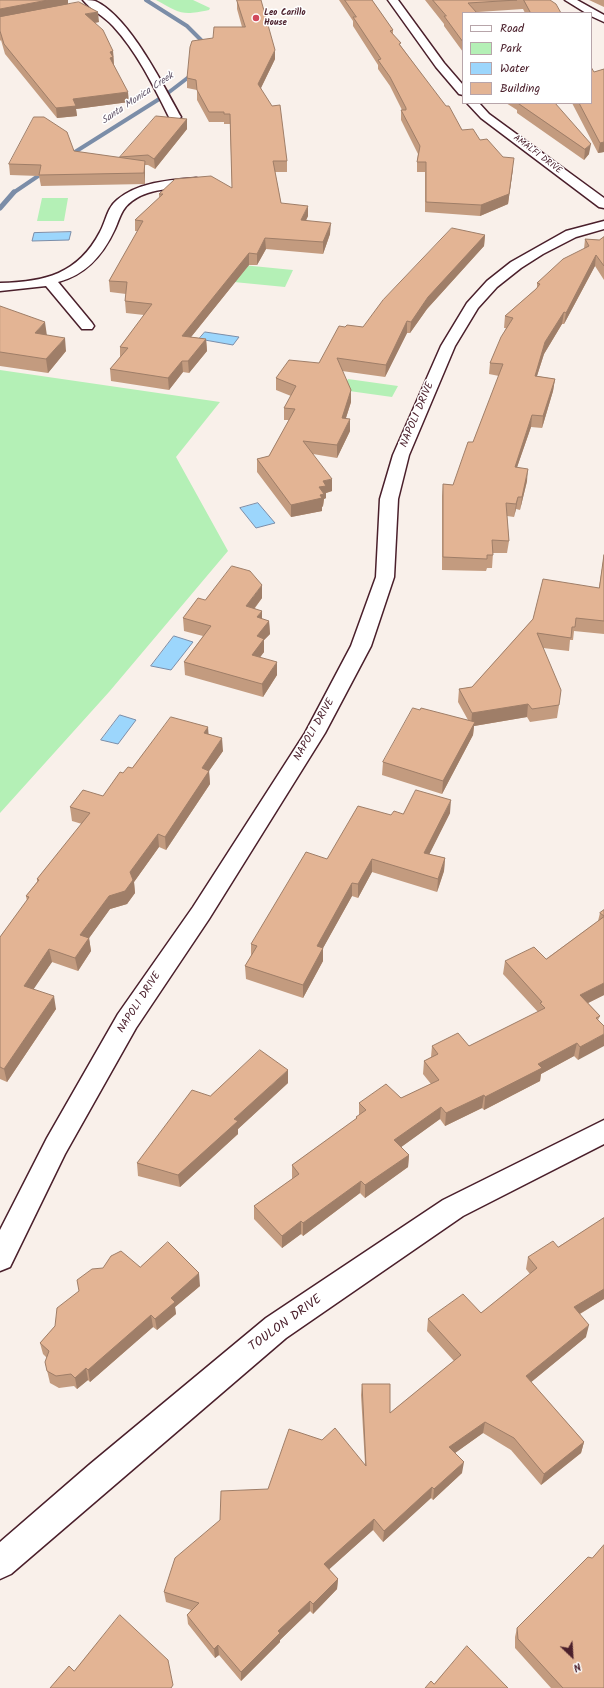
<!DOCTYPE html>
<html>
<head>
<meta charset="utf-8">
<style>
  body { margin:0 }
  #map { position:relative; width:604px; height:1688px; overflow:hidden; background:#f9f0ea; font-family:Kalam,sans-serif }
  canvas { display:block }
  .legend { position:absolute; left:462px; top:12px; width:130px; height:92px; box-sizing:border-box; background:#fff; border:1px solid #b7a5aa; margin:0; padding:5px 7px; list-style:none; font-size:12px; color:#4a1f2b }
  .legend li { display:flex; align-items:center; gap:8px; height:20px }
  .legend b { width:20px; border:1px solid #b7a5aa }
  .north { position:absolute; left:552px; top:1636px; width:40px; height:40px; -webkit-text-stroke:3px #fff; paint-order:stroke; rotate:155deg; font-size:11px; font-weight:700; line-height:16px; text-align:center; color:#4a1f2b }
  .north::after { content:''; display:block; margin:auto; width:14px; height:18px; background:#4a1f2b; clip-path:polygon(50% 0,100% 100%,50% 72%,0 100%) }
</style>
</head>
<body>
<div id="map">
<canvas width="604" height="1688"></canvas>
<ul class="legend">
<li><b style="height:5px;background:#fff"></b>Road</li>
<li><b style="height:11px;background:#b4f0b6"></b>Park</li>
<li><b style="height:11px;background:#9cd6fc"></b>Water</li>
<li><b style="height:11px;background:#e3b494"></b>Building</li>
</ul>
<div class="north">N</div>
</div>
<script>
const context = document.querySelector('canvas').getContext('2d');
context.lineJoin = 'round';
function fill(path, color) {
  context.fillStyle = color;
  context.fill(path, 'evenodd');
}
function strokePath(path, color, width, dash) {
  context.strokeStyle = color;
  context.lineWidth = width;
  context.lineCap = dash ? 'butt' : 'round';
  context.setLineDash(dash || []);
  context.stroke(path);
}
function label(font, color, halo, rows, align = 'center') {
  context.font = font + ' Kalam,sans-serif';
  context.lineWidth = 3;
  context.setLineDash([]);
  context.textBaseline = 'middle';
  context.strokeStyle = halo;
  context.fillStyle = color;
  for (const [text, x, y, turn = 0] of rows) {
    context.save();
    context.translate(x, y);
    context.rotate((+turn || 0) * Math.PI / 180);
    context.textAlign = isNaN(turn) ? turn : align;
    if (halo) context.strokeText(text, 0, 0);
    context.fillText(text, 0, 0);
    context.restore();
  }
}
fill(new Path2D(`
  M156 0H193L210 8 209 10C181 16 180 13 156 0Z
  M42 198H68L64 221H37Z
  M212 262 293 270 285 287 203 279Z
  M0 370 220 402 176 457 228 551 109 692 0 813Z
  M348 379 398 386 392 397 342 390Z`), '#b4f0b6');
const water = new Path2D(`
  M71 232 69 240 32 241 34 233Z
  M205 332 239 337 233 345 199 339Z
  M258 503 275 523 256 528 240 508Z
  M174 636 193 642 171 670 151 666Z
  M120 715 136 720 118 744 101 740Z`);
fill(water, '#9cd6fc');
strokePath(water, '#7b8da8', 1);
strokePath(new Path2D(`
  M146 0 187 26 208 47
  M67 157 164 96 194 73
  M13 193 47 170`), '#7b8da8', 4);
strokePath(new Path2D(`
  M0 208 14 192`), '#7b8da8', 5);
const minor = new Path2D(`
  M83 0C87 0 92 0 95 1 129 16 163 85 181 117L179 119H171L169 117C153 85 137 52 113 26 104 16 91 10 83 0Z
  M388 0H398L444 63 463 85V95L459 94 436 67Z
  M565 0H577L604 15V22L591 16V13H586Z
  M467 103H479L489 114 604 198V208L599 207 481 118Z
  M196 178 200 179 202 182 200 185C177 190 152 186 132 201 121 209 120 218 115 229 103 255 86 275 58 282L92 323 94 326 92 329H82L46 286 0 291V283C45 282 78 274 100 232 106 221 107 208 117 200 138 182 170 180 196 178Z
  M604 221V229L576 237 543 254 521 268 497 287 478 308 455 346 409 455 398 499 394 577 371 646 325 733 209 919 136 1028 65 1154 10 1267 0 1271V1230L47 1138 118 1014 193 907 305 733 351 646 376 577 380 499 393 455 441 346 467 303 487 281 511 262 566 231Z
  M604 1120V1144L463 1216 286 1338 11 1574 0 1579V1542L89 1465 266 1318 443 1200Z`);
strokePath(minor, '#4a1f2b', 3);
fill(minor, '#fff');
fill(new Path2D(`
  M0 0H68V4L99 22 95 23 113 51 114 65 129 102 76 109 77 116 57 118 5 54 1 40 0 41Z
  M237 0 275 59 261 88 287 161V172H275L281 203 308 216 306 220 330 234 323 254 266 249 257 265H249L191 337 206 339 207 351 189 373 183 372 169 390 111 381 110 369 120 357V347L144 315 126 313 125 301 126 294 110 292 109 281 138 231H135V220L159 198V194L232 188 230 124H224V122H209L197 100V90L187 88V78L213 38 242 27 237 9Z
  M339 0H372L393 30V34L401 46 462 130 480 140 513 168 508 204 480 216 425 212V172H417V162L418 154 401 120V110H402L390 86 378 69V65L353 26V21Z
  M425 0H550L561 13H525L523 9 463 13V52L444 26V24Z
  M589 0H604V7Z
  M604 69V152L598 153 572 103H591L594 72Z
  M506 103H555L589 154 584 160 517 113V110Z
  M187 119V129L155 169 148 165H145V184L41 186 39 176 10 175 9 164 74 151 120 158V157Z
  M485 235 484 246 427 309 410 333H407L385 377 342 371 351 390V402L346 418 350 431 337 458 313 454 332 491 326 493V498L324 499 323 506 322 507V511L291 517 257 472V459L269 456 289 420H284V408L291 396 276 390V378L319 363 345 327H363Z
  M604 237V280L595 266 564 324H562L544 354 537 376 555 379 553 391 542 428 531 427 517 467 527 481 520 510 516 509 514 517 507 516 509 541 507 553H493L492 568H487L486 571 442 570V496L443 484 453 485 473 442 499 376 489 374 490 363 506 328H504L505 316 537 288V283L584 249 585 239 599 240Z
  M0 306 47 335 66 351 48 373 0 366Z
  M604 555V634L574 631 573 640H570L569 651 543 648 559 705 557 718 530 722 527 717 474 726 473 735 442 794 382 775 383 762 420 710 468 720 458 702 459 689 472 687 533 619 599 588Z
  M262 598 255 608 262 619 269 621 270 634 264 640V652L260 657 277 675 263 697 185 675 184 662 203 636 184 631 183 618 205 600Z
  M208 727V734L223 751 209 771 210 784 166 850 159 847 134 882 135 893 127 904 110 909 89 938 91 951 78 971 52 962 33 989 56 1009 7 1082 0 1079V937L27 901 26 896 37 882V879L82 824 72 821 70 807 103 796 123 773Z
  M450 813 429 854 445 858 444 871 437 892 372 872 358 898 352 896 323 948V961L303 998 246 979 245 966 251 956V944L327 859 391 815 403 814Z
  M604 910V995L588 1003 600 1016 578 1060 574 1056 541 1074 540 1081 484 1110 482 1108 445 1126 440 1119 401 1147 409 1155 408 1167 365 1198 360 1193 303 1236 301 1234 282 1248 254 1219V1206L292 1179V1165L356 1119V1117L359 1116V1103L401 1098 431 1084 423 1074 424 1061 431 1057 432 1046H469L538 1012 503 974 505 961 546 959 598 921 600 913Z
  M288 1083 238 1129V1134L180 1187 138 1176 137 1163 210 1096Z
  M604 1218V1299L580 1314 586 1337 531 1382 584 1442 581 1453 541 1485 511 1450 483 1433 455 1453 462 1473 433 1500 431 1498 383 1542 373 1530 329 1569 338 1579 337 1589 313 1614 310 1611 280 1640V1642L241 1681 219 1655 215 1658 188 1624 187 1615 191 1610 166 1602 164 1592 268 1489 365 1464 361 1395 362 1384 390 1413 454 1361 427 1331 428 1319 481 1313 530 1274 526 1269 528 1257 558 1247Z
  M140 1267 200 1286 175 1307 176 1314 157 1330 153 1327 90 1382 88 1380 77 1389 74 1386 59 1388 50 1383 45 1362 47 1358 43 1354 40 1343 55 1326 79 1291Z
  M517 1628 604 1688H551L515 1648V1637Z`), '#c39b7f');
fill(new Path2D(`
  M48 0H68V6L0 18V9Z
  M98 12 99 22 86 24 85 14Z
  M275 50V59L258 94V84Z
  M113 51 114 67 110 58V52Z
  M128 92 129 102 76 109 77 116 57 118 56 108 73 99Z
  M187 119V129L155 169 154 159Z
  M604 142V152L598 153 600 143Z
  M591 144 589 154 584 160 585 149Z
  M145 161V184L144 173Z
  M513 168 508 204 480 216 481 205Z
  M308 206V216L301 231V220Z
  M331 223 330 234 323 254V242Z
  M485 235 484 246 427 309 410 333 411 322 428 297Z
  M265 238 266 249 257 265V254Z
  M249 253V265L183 347 182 336Z
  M596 255 595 266 564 324 566 313Z
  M564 312 562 324 544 354 533 388 535 376 545 342Z
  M407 321V333L385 377 386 365Z
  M45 322 47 336 35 333Z
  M65 338 66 351 48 373 46 359Z
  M206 339 207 351 189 373 188 361Z
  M182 361 183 372 169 390 168 378Z
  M555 379 553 391 542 428 543 416Z
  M351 390V402L342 430V418Z
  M532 415 531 427 513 479 515 467Z
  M350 419V431L337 458V445Z
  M528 469 527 481 520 510 522 497Z
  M332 479V491L326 493V498L324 499 323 506 322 507V511L291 517V505L319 487 323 481Z
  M518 497 516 509 514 517 516 504Z
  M262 585V598L246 619V606Z
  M262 611V624L257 617Z
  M269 621 270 634 264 640V652L252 668V655L257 636Z
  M277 662V675L263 697 262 684Z
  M528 704 527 717 474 726 473 735 442 794 443 781 471 726 472 713Z
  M208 727 209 740 204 733Z
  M222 738 223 751 209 771 210 784 166 850 165 837 202 768Z
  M451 800 450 813 423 867 424 853Z
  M158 834 159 847 134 882 135 893 127 904 110 909 82 948 80 935 109 896 130 872Z
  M445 858 444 871 437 892 438 879Z
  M372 859V872L358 898V884Z
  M352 883V896L317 959V946Z
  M89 938 91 951 78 971 75 958Z
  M323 948V961L303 998V985Z
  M49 949 52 962 27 999 24 986Z
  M604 983V995L578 1008 580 995Z
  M54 996 56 1009 7 1082 4 1069Z
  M604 1034V1046L578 1060 580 1047Z
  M577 1043 574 1056 541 1074 540 1081 484 1110 485 1097 538 1064Z
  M288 1070V1083L238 1129V1134L180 1187 178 1175 234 1119Z
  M484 1095 482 1108 445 1126 446 1113Z
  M441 1107 440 1119 393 1153 394 1140Z
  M409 1155 408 1167 365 1198V1185Z
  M361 1181 360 1193 303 1236V1223Z
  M301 1221V1234L282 1248V1236Z
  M199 1273 200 1286 175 1307 176 1314 157 1330 155 1319 171 1298Z
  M604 1289V1299L571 1319 574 1307Z
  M151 1315 153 1327 90 1382 88 1370Z
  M589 1325 586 1337 524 1388 526 1376Z
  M86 1368 88 1380 77 1389 75 1378Z
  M485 1422 483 1433 448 1458 449 1447Z
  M584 1442 581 1453 541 1485 544 1474Z
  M464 1462 462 1473 433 1500 434 1489Z
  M432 1487 431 1498 383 1542 384 1531Z
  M374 1519 373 1530 324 1574V1564Z
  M338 1579 337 1589 313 1614V1604Z
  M310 1601V1611L280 1640V1642L241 1681V1672L278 1631Z
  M218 1645 219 1655 215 1658 214 1649Z`), '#9f7e68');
const building = new Path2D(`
  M0 0H48L0 9Z
  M237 0H261L275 50 258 84 272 106 280 105 287 161H273L281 203 308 206 301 220 331 223 323 242 265 238 257 254 249 253 182 336 206 339 188 361H182L168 378 110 369 128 348 120 347 152 304 125 301 127 282 109 281 143 221 135 220 163 194H159L175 179 211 176 232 188 230 114H224V112H209L197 90 196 80 187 78 190 47 192 41 213 38 214 27H245Z
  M345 0H372L393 30 390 31 401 43 399 44 446 106H449L462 130 473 129 480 140 487 139 503 157 514 158 509 194 481 205 426 202V162H417L420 146 401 110H406V108L390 77 378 60 381 59 353 17H356Z
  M433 0H517L468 3 477 13H463V42L444 16H446Z
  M524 0H550L556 4 561 13H531Z
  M79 2 98 12 85 14 103 30 113 51 110 52 113 57 110 58 128 92 73 99 76 106 56 108 4 44 0 31V17Z
  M591 67 594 72 604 69V142L600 143 579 103H591Z
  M518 103H555L591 144 585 149Z
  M156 116 187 119 154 159 148 155 120 157Z
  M34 117H44L67 132 74 151 145 161 144 173 39 175 41 165 9 164Z
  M452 228 485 235 428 297 411 322 407 321 386 365 337 358 351 390 342 418 350 419 337 445 303 441 332 479 323 481 326 486 319 487 324 494 320 495 322 498 291 505 257 459 269 456 295 409 284 408 296 386 276 378 289 360 319 363 339 326 345 327 347 325 363 327 383 300Z
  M604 237V266L596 255 566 313 564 312 545 342 535 376 555 379 543 416 532 415 515 467 528 469 522 497H518L516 504 506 503 509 541 492 540 493 555H487V559L443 557V484L453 485 468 442H473L503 364 490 363 501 337 513 318 505 316 536 289 540 284 537 283 563 259 589 246 585 239 599 240Z
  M0 306 45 322 35 333 65 338 46 359 0 352Z
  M604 555V621L576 618 575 627H572L571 638 537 633 561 690 559 705 532 709 528 704 472 713 459 689 472 687 533 619 543 579 599 588Z
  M232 566 250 571 262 585 246 606 262 611 257 617 269 621 257 636 264 639 252 655 277 662 262 684 184 662 211 626 183 618 198 598 205 600Z
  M413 708 420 710 421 708 475 722 443 781 383 762Z
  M171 717 208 727 204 733 222 738 202 768 209 771 165 837 158 834 130 872 133 880 125 891 109 896 80 935 89 938 75 958 49 949 24 986 54 996 4 1069 0 1067V937L27 900 29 897 26 896 39 880 37 879 90 813 70 807 83 790 103 796 120 772 123 773 128 767 132 768Z
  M416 790 451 800 424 853 445 858 438 879 372 859 358 884 352 883 317 946 323 948 303 985 245 966 257 946 251 944 306 852 327 859 358 806 391 815 394 811 403 814Z
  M604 910V916L600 913Z
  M604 917V983L580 995 600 1016 596 1018 604 1026V1034L580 1047 577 1043 538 1064 542 1068 485 1097 484 1095 446 1113 441 1107 394 1140 409 1155 365 1185 361 1181 303 1223 301 1221 282 1236 254 1206 299 1174 292 1165 357 1118 356 1117 366 1110 359 1103 386 1084 401 1098 439 1080 424 1061 438 1054 432 1046 458 1033 469 1046 545 1008 540 1003 542 1002 505 961 534 947 546 959Z
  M260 1050 288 1070 234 1119 238 1121 178 1175 137 1163 192 1090 210 1096Z
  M604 1218V1289L574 1307 589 1325 526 1376 584 1442 544 1474 514 1438 485 1422 449 1447 464 1462 434 1489 432 1487 384 1531 374 1519 324 1564 338 1579 313 1604 310 1601 278 1631 280 1633 241 1672 218 1645 214 1649 187 1615 199 1603 164 1592 175 1558 220 1520 221 1491 268 1489 289 1429 322 1440 335 1428 366 1466 362 1384H390V1413L461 1355 428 1319 463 1294 481 1313 537 1268 528 1257 553 1241 558 1247Z
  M168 1242 199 1273 171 1298 175 1302 155 1319 151 1315 88 1370 86 1368 75 1378 71 1374 56 1376 47 1371 45 1362 49 1351 40 1343 55 1326 57 1308 79 1291 77 1280 92 1269 103 1268 111 1256 121 1251 140 1267Z
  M604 1545V1688H563L518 1639 517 1628 588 1557 592 1558Z
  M120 1615 168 1660 173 1685 171 1688H50L69 1666 74 1671Z
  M467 1646 508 1688H425L431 1681 434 1684Z`);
fill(building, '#e3b494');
strokePath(building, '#9f7e68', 1);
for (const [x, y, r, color] of [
  [256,18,4,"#d1495b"]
]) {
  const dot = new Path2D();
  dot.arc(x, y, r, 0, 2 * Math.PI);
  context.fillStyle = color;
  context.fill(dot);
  strokePath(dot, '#fff', 1.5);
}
label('bold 9px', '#4a1f2b', '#fff', [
  ["Leo Carillo",264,13],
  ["House",264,23]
], 'left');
label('9px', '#4a1f2b', '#fff', [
  ["AMALFI DRIVE",537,155,37]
]);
label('italic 10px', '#63566a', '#fff', [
  ["Santa Monica Creek",138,99,-34]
]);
label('11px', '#4a1f2b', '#fff', [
  ["NAPOLI DRIVE",418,415,-67],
  ["NAPOLI DRIVE",315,730,-60],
  ["NAPOLI DRIVE",140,1003,-57]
]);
label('13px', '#4a1f2b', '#fff', [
  ["TOULON DRIVE",286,1324,-36]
]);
</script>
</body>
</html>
